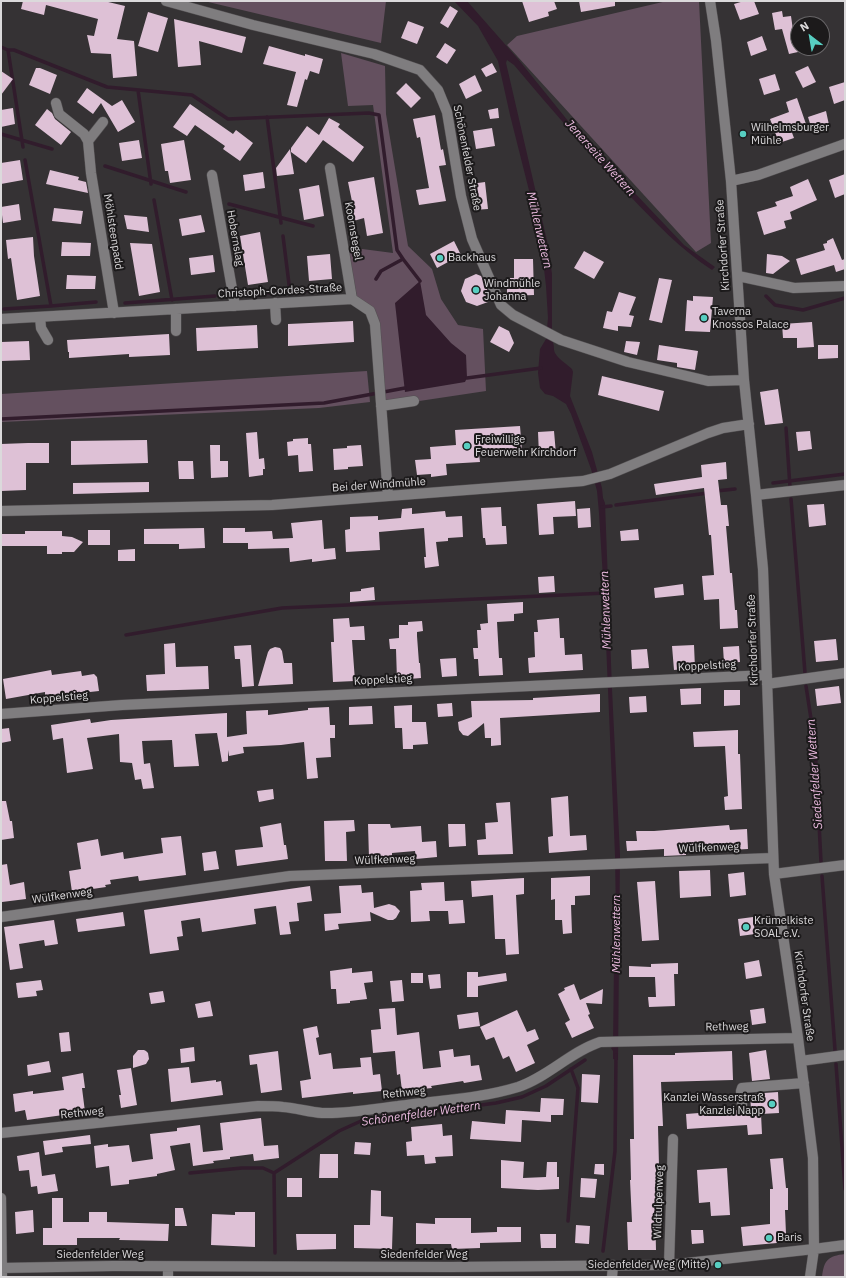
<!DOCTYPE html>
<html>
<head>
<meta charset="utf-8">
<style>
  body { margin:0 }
  #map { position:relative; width:846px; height:1278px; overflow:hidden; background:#353234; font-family:"IBM Plex Sans",sans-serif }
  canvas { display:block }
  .frame { position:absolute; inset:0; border:2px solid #dbd9db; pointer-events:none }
  .north { position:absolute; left:790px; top:16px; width:40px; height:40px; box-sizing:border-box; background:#1c1a1b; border:1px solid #686668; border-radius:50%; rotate:329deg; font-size:11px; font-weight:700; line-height:16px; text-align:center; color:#dbd9db }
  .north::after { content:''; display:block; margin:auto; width:14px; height:18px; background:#57cec1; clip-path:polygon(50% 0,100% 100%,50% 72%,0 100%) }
</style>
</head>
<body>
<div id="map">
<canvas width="846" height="1278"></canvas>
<div class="frame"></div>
<div class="north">N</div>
</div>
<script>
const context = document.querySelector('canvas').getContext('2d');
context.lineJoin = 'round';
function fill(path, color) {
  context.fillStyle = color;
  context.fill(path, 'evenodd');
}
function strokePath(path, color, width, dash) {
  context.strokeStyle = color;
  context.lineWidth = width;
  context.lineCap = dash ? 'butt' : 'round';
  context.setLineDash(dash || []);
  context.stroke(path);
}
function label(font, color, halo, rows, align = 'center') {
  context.font = font + ' "IBM Plex Sans",sans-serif';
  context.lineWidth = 4;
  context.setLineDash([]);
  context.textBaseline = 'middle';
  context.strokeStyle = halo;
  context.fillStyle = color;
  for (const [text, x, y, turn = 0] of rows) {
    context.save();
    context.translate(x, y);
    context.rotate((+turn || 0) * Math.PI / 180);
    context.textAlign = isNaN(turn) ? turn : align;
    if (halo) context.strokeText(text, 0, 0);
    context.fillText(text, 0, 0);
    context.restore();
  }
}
fill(new Path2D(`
  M204 1H386L381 43Z
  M667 1H699L711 243 696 252 507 45 517 36Z
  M341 53 385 66 386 114 408 246 432 269 441 299 458 325 483 329 486 391 386 406 378 322 357 297 347 247 393 253 373 105 348 106Z
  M367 371 370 402 319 408 1 422V394Z
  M845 1254V1277H822C824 1260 828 1256 845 1254Z`), '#64505f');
fill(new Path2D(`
  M454 1H467L518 59 577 132 684 245 715 267 712 270C680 249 656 223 629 195 589 153 551 109 514 65L507 60 506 63 510 80 548 245 552 274V341C555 345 553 349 555 353 559 360 567 364 572 369L573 372 570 396 592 452 602 488 603 498 605 503 612 689 620 855 618 1060 613 1059V1051L611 1048 613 1046 614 963 616 920 615 855 604 595 599 513 597 491 591 469 571 414 566 404 553 396 545 394 540 388 538 373 540 349 546 339 548 318 546 286 540 234 510 115 498 61 478 26Z
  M420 281 426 315 451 343 466 355 467 378 465 382 405 392 395 303Z`), '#311c2c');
strokePath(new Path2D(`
  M1 47 8 50H14L107 87 192 95 228 119 369 113 379 115 397 250 403 259
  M8 50 23 147
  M138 90 151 184
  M267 117 281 223
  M1 134 52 149
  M105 166 186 192
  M154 200 172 300
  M229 204 313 226
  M376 279 381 271 403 259 420 281
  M290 292 333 289
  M244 294 290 292 283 236
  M766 296 775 305 803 310 845 298
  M125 303 215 296
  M51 306 96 302
  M4 309 51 306 25 160
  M467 378 541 368
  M1 419 324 403 405 388
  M786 428 790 487
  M773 483 845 474
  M716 491 735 489
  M791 499 805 673
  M616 505 708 493
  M602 507 611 506
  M126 635 282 608 606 593
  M806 686 815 745 821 862
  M822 876 835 1050
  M836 1064 845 1189
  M190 1173 242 1168H263L274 1173 339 1131 361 1121 496 1103 522 1097 546 1086 585 1060
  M274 1173 275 1253
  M568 1221 578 1088 571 1069
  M603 1251 615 1151 616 1055`), '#311c2c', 3.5);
fill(new Path2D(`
  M23 1H104L125 6 117 39 134 41 137 76 113 78 111 54 91 53 87 35 94 36 98 19 46 5 44 15 21 9Z
  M522 1H554L557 9 548 12 549 16 529 22Z
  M579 1H615V6L581 12Z
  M744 1H754L759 14 740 20 734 4Z
  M450 6 458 11 448 28 440 23Z
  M782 11 783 17 791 16 794 37 798 36V52L789 54 782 29 775 30 772 13Z
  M148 12 168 18 158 52 138 46Z
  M174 19 246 37 242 53 199 41 201 65 178 67Z
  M408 21 424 27 417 44 401 38Z
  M762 36 767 50 751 56 747 42Z
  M445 43 456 50 447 64 436 57Z
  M269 46 305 56V54L323 59 319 74 310 71 307 80 305 79 297 107 287 105 296 72 263 64Z
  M492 63 497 72 486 77 481 69Z
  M808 66 816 82 803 88 795 72Z
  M36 68H40L57 75 50 94 29 85Z
  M1 71 13 79 1 95Z
  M775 74 780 90 764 95 759 79Z
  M475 75 482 91 466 99 459 84Z
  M845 82V100L834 104 829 87Z
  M406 83 421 98 411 108 396 93Z
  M87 88 112 106 122 100 135 122 118 132 101 103 93 114 77 102Z
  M797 98 806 124 791 130 794 138 779 143 770 119 789 112 786 102Z
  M190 104 233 134 236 130 253 143 240 161 223 149 225 146 195 125 187 136 173 127Z
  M13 108 15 124 1 127V110Z
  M498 108 499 118 490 119 488 110Z
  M47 109 52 113 55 119 71 132 61 145 35 125Z
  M826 111 829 125 812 130 808 117Z
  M435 115 441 150 443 149 446 165 439 166 446 201 419 205 416 190 429 188 420 137 417 138 413 119Z
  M329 118 340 124 338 127 364 147 353 162 323 140 306 163 291 152V148L307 126 319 135Z
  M492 128 495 146 476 149 473 131Z
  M139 140 142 158 122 161 119 143Z
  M184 140 191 180 170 183 168 171H165L161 144Z
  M290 149 294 174 277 176 276 168Z
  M20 160 23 180 1 184V163Z
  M50 170 79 177 78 180 86 182 88 193 46 184Z
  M263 172 265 188 245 191 243 175Z
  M845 174V194L835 198 829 180Z
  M374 177 383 233 367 236 364 218 350 222 348 212 354 211 348 182Z
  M808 179 817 200 790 212 792 219 784 221 786 228 764 235 757 212 777 206 775 202 793 196 790 187Z
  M485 182 488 209 474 210 471 184Z
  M319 185 324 216 304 220 299 189Z
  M19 204 21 220 3 223 1 207Z
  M54 208 83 211 81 224 52 221Z
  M124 215 147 217 149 232 127 229Z
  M201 215 205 232 182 236 179 219Z
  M260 232 268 282 248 285 240 236Z
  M33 237 34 256 40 296 17 300 11 258 8 259 6 240Z
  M833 238 842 260 845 259V269L836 272 834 265 801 275 796 259 825 250 823 244 827 243V241Z
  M454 241 461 255 437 268 430 254Z
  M62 242 91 243 90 256H61Z
  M130 243 152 244 160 292 139 296Z
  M584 251 604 262 594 279 574 268Z
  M330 254 332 279 309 281 307 256Z
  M767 254 782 256 790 261 773 274 766 273Z
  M213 255 215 272 191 275 189 258Z
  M514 259H533L534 295 507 296V278H514Z
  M476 274 481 276 490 296 488 302 477 306 466 302 461 291 465 279Z
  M67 275 96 276 95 289H66Z
  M659 278 672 280 662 323 649 320Z
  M619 292 636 297 629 315 634 316 631 327 618 326V331L603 328 607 311 612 312Z
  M693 296 713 297 710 332 685 331 687 300 693 301Z
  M353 321 354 342 288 346V324Z
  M812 322 814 347 797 348V338H783L782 324Z
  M257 325 258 348 197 351 196 328Z
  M499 326 509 331 514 343 509 352 490 342Z
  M169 334 170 355 129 357V354L69 358V352H68L67 340Z
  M29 341 30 360 1 361V342Z
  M626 341 640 342 637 355 624 352Z
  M659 345 698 351 695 370 677 367V363L657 360Z
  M818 345H838V358L818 359Z
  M602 376 664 391 659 411 598 395Z
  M778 389 783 423 765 425 760 392Z
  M520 426 522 451 479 454 480 462 446 464 447 475 431 477V474L417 475 415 460 431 459 430 447 456 445 455 430Z
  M554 431 556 454 539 455 538 432Z
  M810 431 812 449 798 451 796 432Z
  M257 432 259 459 264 458 265 469H263V475L249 477 246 433Z
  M308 438V444H311L313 471 299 472 298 455 288 456 287 442 293 441V439Z
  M147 440 148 463 71 465V441Z
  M28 443H49V463H26V490L1 491V444Z
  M210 445H220V461H228V477L211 478Z
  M361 445 363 466 348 467V469L334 470 333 449 347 448V446Z
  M178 461H193L194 479H179Z
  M726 462 727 479 718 480 721 505H727L729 526H726L730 573H732L735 610H737L738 628 720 629 719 599 704 600 702 576 714 575 711 535H709L704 488 656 495 654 484 702 477 701 465Z
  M149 482V492L73 494V483Z
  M575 501 576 516 553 517 554 534 539 535 537 504Z
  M824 504 826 525 809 527 807 505Z
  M501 507 502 526H506L507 544 486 545 485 538H483L481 508Z
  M412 508V514L445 511 446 517 462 516 463 537 448 538V541L436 542 439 566 425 568 424 557H426L424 528 379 532 380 550 346 552 345 530 350 529V517L378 516V520L401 518 402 509Z
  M590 508 591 527 578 528 577 509Z
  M322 520 324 549 335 548 336 559 312 562V559L290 562 289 548 248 549V543H223V528H245V532L272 531 273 539 293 538 291 523Z
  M204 528 205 548 179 549V544H144V529Z
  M638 529 639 540 621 541 620 531Z
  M88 530H110V545H88Z
  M25 531H62V536L72 537 83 542 74 552H62V554H47V546H1V534H25Z
  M135 549V561H118V550Z
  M554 576 555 592 539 593 538 577Z
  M683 584 684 595 655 598 654 588Z
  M374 587 375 600 350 602V592L361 591V589Z
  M523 602V613L514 614V621L497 622 499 658H502L503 675 479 676 478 659H474L473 648H478L477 630H481L480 624 488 623 487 604Z
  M349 618 350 627 364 626 365 640H352L355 681 333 682 331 642H334L333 619Z
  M559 618 560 638H564L565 655 582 654 583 670 529 673 528 658 535 657 534 632H538L537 620Z
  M422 621 423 631 417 632V636L419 663H420L421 678 397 680 396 649H390L389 639 399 638V625H408V622Z
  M836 639 838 660 816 662 814 641Z
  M175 643 176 667 208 666 209 689 147 691 146 675 165 674 164 644Z
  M251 645 254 686 242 687 240 659H235L234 646Z
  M694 645 695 668 674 670 672 646Z
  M739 646 740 662 724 663 723 647Z
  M275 647 280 648 282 651 284 663H292L293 684 258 686 268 652 270 649Z
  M647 649 649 668 632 669 631 650Z
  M456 658 457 676 442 677 440 659Z
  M51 670 52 675 81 671 82 676 94 674 97 677 99 691 90 692 89 691 51 696V694L45 695V692L6 699 3 679Z
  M839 686 841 703 817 706 815 689Z
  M701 688V704L681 705 680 689Z
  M724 690H740V705L724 706Z
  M600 694V712L500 718 501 745 491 746V738H485L484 723 468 736 463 735 459 730 458 722 472 717 471 701 533 700V698Z
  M646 696 647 712 630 713 629 697Z
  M452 703 453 716 438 717 437 704Z
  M412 705V722H426L428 744 413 745V749H403L402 728H395L394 706Z
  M372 706 373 724 349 725V707Z
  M329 707 330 725H335V738H330L331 757 316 758 318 778 307 779 304 742 281 745 243 747 244 753 229 756 228 750V761L222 762 217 733 195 734 199 766 174 767 172 740 142 741 144 764 150 763 154 788 143 789 141 779 135 780 132 763 120 762 119 734 87 738 93 769 67 773 63 738 53 740 51 725 90 719 91 723 111 720 227 713V737L247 734 246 711 268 710V715L308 710V708Z
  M9 728 11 741 1 743V729Z
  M738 730V754H740L742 809 725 810 724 797 728 796 725 746 694 747 693 732Z
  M273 789 274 799 259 802 257 791Z
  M568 796 570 836 586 835 587 850 549 853 548 837 553 836 551 798Z
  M1 801H6L10 821H12L14 838 1 840Z
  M510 802 513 854 478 855 477 840 486 839 485 823 498 822 496 803Z
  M354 820 355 831 346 832 347 861H325L324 821Z
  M281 823 284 845H286L288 859 237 866 235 850 263 847 260 827Z
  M368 824H390L391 828 421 826 422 842 436 841 437 857 416 859 415 851 392 853V857L369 858Z
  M448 824H465L466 846 449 847Z
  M729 825 730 830 747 829 748 849 730 850 729 844 686 847V855L664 856V849L627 851 626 841H637L636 831H654Z
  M181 836 186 875 139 881 138 876 110 880 111 884 105 885 106 887 72 892 69 871 81 869 77 843 98 839 101 856 123 852 124 859 163 853 161 838Z
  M216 851 219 869 204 871 202 853Z
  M7 864 10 885 24 882 26 899 2 902 1 865Z
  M710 870 711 896 680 898 679 871Z
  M744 872 746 895 730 897 728 874Z
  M590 876V895L575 896V905H571L572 933 563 934 562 920H555V899L551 900V878Z
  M524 878V894L516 895 519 954 506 955 505 939H495L493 895 472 897 471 881Z
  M655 881 659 940 642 941 637 882Z
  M444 882 445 901 463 900 465 923 449 924 448 911H429L430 921 411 922 410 891 422 890 421 883Z
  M361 885 362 893 373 892 374 908 389 904 395 906 400 911 396 918 393 920H388L370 912 371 921 338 924 339 929 325 931 324 914 341 913 339 886Z
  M310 886 312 901 297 903 299 921 289 922 291 934 280 935 276 906 254 909 256 924 202 932 200 918 181 921 183 936 177 937 179 950 150 954 144 910Z
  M123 912 125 926 78 932 76 919Z
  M753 917 755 934 740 936 738 919Z
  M54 920 58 944 45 946 44 940 19 944 23 968 10 970 4 927Z
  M759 960 762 976 746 979 744 963Z
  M678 963V974H674L675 1006 649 1007 648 997H656L655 977H629V966L651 967V964Z
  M352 968V973L372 971 373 982 364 983 367 999 350 1001V1003L337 1004 336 989H331L330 971Z
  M467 972H478V977L506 973 507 981 478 986V997H467Z
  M411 973H423V983H411Z
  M440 974 441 988 430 989 428 975Z
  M41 980 43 990 36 991 37 996 18 998 16 983Z
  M402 980 404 1001 392 1002 390 981Z
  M574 984 580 1000 603 989 602 1004 586 1003 590 1014 588 1015 594 1028 572 1038 565 1023 570 1020 558 994 565 990 564 988Z
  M163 991 165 1002 151 1004 149 993Z
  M210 1001 213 1016 198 1018 195 1004Z
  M395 1008 397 1035 419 1032 423 1069 441 1067 439 1051 453 1049 454 1057 470 1055 471 1066 479 1065 482 1080 464 1083 463 1081 431 1086 432 1088 402 1091 400 1074 397 1075 395 1051 373 1053 371 1030 381 1029 379 1009Z
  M764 1008 766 1023 752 1025 750 1010Z
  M517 1010 527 1032 535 1029 539 1039 527 1045 535 1063 516 1072 509 1056 503 1059 494 1037 486 1040 480 1027Z
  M478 1012 480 1026 459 1029 457 1015Z
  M317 1026 319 1037 316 1038 319 1055 331 1053 333 1069 361 1067 360 1058 371 1057 373 1075 380 1074 382 1091 353 1094V1092L302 1098 300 1081 311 1079 303 1029Z
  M69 1032 71 1051 61 1052 59 1033Z
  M194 1047 195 1061 181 1063 180 1049Z
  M138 1050H144L146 1051 148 1053 149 1059 146 1064 133 1068V1056Z
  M766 1050 770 1079 752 1081 749 1053Z
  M278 1051 282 1090 261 1093 257 1064 250 1065 249 1055Z
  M732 1051 733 1080 661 1082 663 1126H658L659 1166H656L658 1207H655L656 1250H628L627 1222H632L630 1180H631L630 1139H634L633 1055H675V1053Z
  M49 1061 51 1072 28 1076 27 1065Z
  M189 1067 191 1083 216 1080V1082L221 1081 223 1095 171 1102 168 1069Z
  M131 1068 137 1105 121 1108 119 1095H121L117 1070Z
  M83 1073 85 1088H82L85 1112 27 1120 25 1110 15 1112 13 1094 33 1091V1094L64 1090 62 1077Z
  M582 1074 600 1075 598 1103 581 1102Z
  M778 1092 779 1113 761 1114 762 1134 748 1135 747 1125 687 1129 686 1114 738 1110 743 1111 751 1109 750 1094Z
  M541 1098 564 1099 563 1115H551V1122L522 1120 521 1142 470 1139 472 1121 505 1124 506 1110 540 1112Z
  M261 1118 264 1146 278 1145 279 1158 254 1161 253 1154 230 1157V1159L213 1161 214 1163 193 1166 190 1143 170 1146 175 1170 157 1174V1176L129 1180V1184L111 1186 109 1166 96 1168 94 1146 108 1144V1147L129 1145 132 1162 153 1159 150 1134 177 1131V1128L200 1125 203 1152 223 1150 220 1123Z
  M442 1124 443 1136 452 1135 453 1156 435 1157 436 1163 425 1164 424 1155 407 1156 406 1142 412 1141 411 1127Z
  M90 1135 91 1144 62 1147 63 1152 45 1155 43 1141Z
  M355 1142 371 1143 370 1155 354 1154Z
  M39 1152 42 1176 55 1174 58 1191 38 1194 37 1186 31 1187 29 1170 19 1171 17 1156Z
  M320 1154H338V1178H319Z
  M783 1158 786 1188H788V1210H785L786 1234 777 1235V1243L743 1246 741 1227 770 1224V1189H773L770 1159Z
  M501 1160 524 1162 523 1178 546 1177 547 1162H557V1177H559V1189L538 1190 501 1188Z
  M595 1164H604V1175L594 1174Z
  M727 1168 730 1215 711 1216 710 1202 699 1203 697 1170Z
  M287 1178H302V1197H287Z
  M581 1178 597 1179 595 1198 580 1197Z
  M371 1190 381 1191V1216L393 1217 392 1249 354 1248V1225H370Z
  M52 1198H63V1222H89V1212H107V1222L169 1224 168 1241 119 1240 120 1238H77V1245H43V1228H52Z
  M175 1208H183L187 1226H175Z
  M33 1210 34 1232 16 1234 15 1212Z
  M235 1212H255V1247L211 1245 212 1214 235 1215Z
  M435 1218H471V1233L497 1232V1227H521V1242L480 1243V1248L452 1249 451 1244H416V1223L435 1224Z
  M576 1225 590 1226 589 1244 575 1243Z
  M691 1230H703L704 1243 692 1244Z
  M296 1234H336V1249L297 1250Z
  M540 1234H556V1248H541Z`), '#dec1d6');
const minor = new Path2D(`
  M166 1 253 25 374 54 420 70 438 90 447 112 461 196 472 239 501 305 513 315 561 340 628 362 708 381 744 380
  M710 1 716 40 731 181 744 380 756 495 763 569 774 874 798 1038 813 1158 814 1249 810 1277
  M56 103 59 114 84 134 88 141 91 173 114 313
  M88 141 103 122
  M330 168 352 299
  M212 175 235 306
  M731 181 758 175 845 144
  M738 276 794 288 845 286
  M275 303 276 320
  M176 309V331
  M40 317 41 328 48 340
  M1 319 352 299 370 311 375 324 388 496
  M381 406 414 401
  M756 495 845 485
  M1 511 272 505 583 481 610 474 708 433 723 428 749 424
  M767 684 845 673
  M1 714 122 705 767 675
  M774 874 845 865
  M1 917 290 876 773 858
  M801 1061 845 1055
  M742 1105 741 1091 742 1088 804 1083
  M1 1133 258 1106C267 1106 275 1106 283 1107 296 1108 309 1112 322 1113 347 1114 373 1109 398 1106 438 1100 479 1099 518 1087 548 1077 570 1052 600 1042L798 1038
  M1 1198 2 1277
  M669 1265 673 1139
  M168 1267V1277
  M1 1268 113 1266 451 1267 669 1265 814 1249 845 1245
  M612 1277 613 1265`);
strokePath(minor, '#535052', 11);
strokePath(minor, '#7f7d7f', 10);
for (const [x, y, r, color] of [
  [743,134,4,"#57cec1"],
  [440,258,4,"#57cec1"],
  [476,290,4,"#57cec1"],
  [704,318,4,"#57cec1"],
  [467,446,4,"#57cec1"],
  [746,927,4,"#57cec1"],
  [772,1104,4,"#57cec1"],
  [769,1238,4,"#57cec1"],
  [718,1265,4,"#57cec1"]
]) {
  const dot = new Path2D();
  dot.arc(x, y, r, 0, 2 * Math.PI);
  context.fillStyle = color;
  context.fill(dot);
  strokePath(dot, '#1c1a1b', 1.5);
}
label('11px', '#dbd9db', '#1c1a1b', [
  ["Wilhelmsburger",751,128],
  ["Mühle",751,141],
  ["Backhaus",448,258],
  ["Windmühle",484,284],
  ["Johanna",484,297],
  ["Taverna",712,312],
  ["Knossos Palace",712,325],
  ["Freiwillige",475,440],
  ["Feuerwehr Kirchdorf",475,453],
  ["Krümelkiste",754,921],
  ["SOAL e.V.",754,934],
  ["Kanzlei Wasserstraß",764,1098,"right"],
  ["Kanzlei Napp",764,1111,"right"],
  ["Baris",777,1238],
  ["Siedenfelder Weg (Mitte)",710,1265,"right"]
], 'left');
label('11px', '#dbd9db', '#1c1a1b', [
  ["Schönenfelder Straße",467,158,79],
  ["Koornstegel",353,231,80],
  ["Möhlsteenpadd",113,232,81],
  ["Hobernslag",235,238,80],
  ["Kirchdorfer Straße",723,245,-94],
  ["Christoph-Cordes-Straße",280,291,-3],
  ["Bei der Windmühle",379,485,-4],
  ["Kirchdorfer Straße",753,640,-92],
  ["Koppelstieg",707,666,-3],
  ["Koppelstieg",383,680,-3],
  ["Koppelstieg",59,698,-5],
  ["Wülfkenweg",709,848,-2],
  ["Wülfkenweg",385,860,-2],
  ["Wülfkenweg",62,896,-8],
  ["Kirchdorfer Straße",804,996,82],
  ["Rethweg",727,1027,-1],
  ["Rethweg",404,1093,-6],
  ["Rethweg",82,1113,-6],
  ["Wildtulpenweg",659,1202,-88],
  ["Siedenfelder Weg",100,1255],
  ["Siedenfelder Weg",424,1255]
]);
label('italic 12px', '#edbce1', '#1c1a1b', [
  ["Jenerseite Wettern",600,158,48],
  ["Mühlenwettern",539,230,77],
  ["Mühlenwettern",606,610,-92],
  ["Siedenfelder Wettern",815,774,-94],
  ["Mühlenwettern",617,934,-90],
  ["Schönenfelder Wettern",421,1114,-8]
]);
</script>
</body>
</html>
